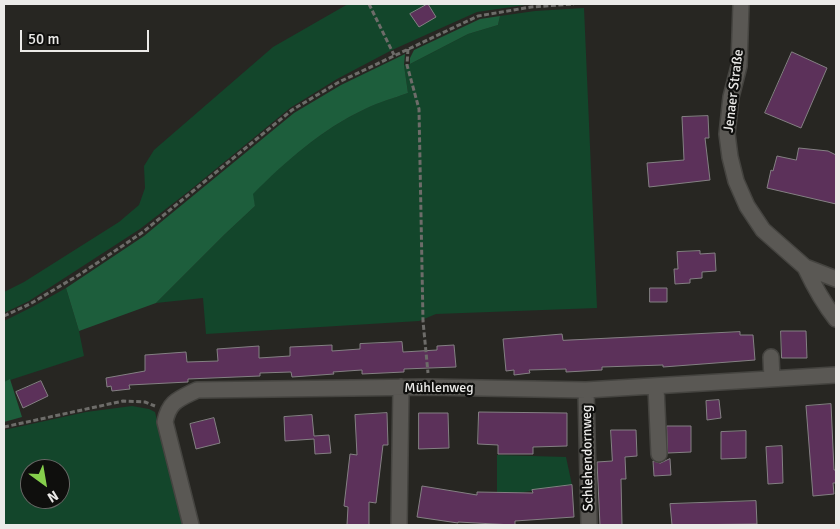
<!DOCTYPE html>
<html>
<head>
<meta charset="utf-8">
<style>
  body { margin:0 }
  #map { position:relative; width:840px; height:529px; overflow:hidden; background:#272622; font-family:Signika,sans-serif }
  canvas { display:block }
  .frame { position:absolute; inset:0; border:5px solid #ebeae8; pointer-events:none }
  .north { position:absolute; left:20px; top:459px; width:50px; height:50px; box-sizing:border-box; background:#0f0f0d; border:1px solid #676765; border-radius:50%; rotate:148deg; font-size:14px; font-weight:700; line-height:20px; text-align:center; color:#ebeae8 }
  .north::after { content:''; display:block; margin:auto; width:18px; height:22px; background:#86cf4c; clip-path:polygon(50% 0,100% 100%,50% 72%,0 100%) }
  .scale { position:absolute; left:20px; top:30px; width:129px; height:22px; box-sizing:border-box; border:2px solid #ebeae8; border-top:0; padding-left:6px; font-size:15px; line-height:18px; white-space:nowrap; color:#ebeae8; -webkit-text-stroke:4px #0f0f0d; paint-order:stroke }
</style>
</head>
<body>
<div id="map">
<canvas width="840" height="529"></canvas>
<div class="frame"></div>
<div class="north">N</div>
<div class="scale">50 m</div>
</div>
<script>
const context = document.querySelector('canvas').getContext('2d');
context.lineJoin = 'round';
function fill(path, color) {
  context.fillStyle = color;
  context.fill(path, 'evenodd');
}
function strokePath(path, color, width, dash) {
  context.strokeStyle = color;
  context.lineWidth = width;
  context.lineCap = dash ? 'butt' : 'round';
  context.setLineDash(dash || []);
  context.stroke(path);
}
function label(font, color, halo, rows, align = 'center') {
  context.font = font + ' Signika,sans-serif';
  context.lineWidth = 4.5;
  context.setLineDash([]);
  context.textBaseline = 'middle';
  context.strokeStyle = halo;
  context.fillStyle = color;
  for (const [text, x, y, turn = 0] of rows) {
    context.save();
    context.translate(x, y);
    context.rotate((+turn || 0) * Math.PI / 180);
    context.textAlign = isNaN(turn) ? turn : align;
    if (halo) context.strokeText(text, 0, 0);
    context.fillText(text, 0, 0);
    context.restore();
  }
}
fill(new Path2D(`
  M348 4H532L477 12 392 50 337 79 290 108 189 191 140 229 29 301 4 313V292L24 282 119 222 139 205 145 188 144 166 154 150 273 47Z
  M584 8 597 308 436 314 419 321 206 334 203 298 156 303 225 234 255 206 252 194C286 161 322 129 365 109 378 102 394 98 408 93L404 65 410 64 468 34 498 25 500 16 535 11Z
  M66 288 79 331 84 356 4 382V321L34 306Z
  M132 406 149 409 155 412 183 524 178 525H4V430L86 412ZM30 469H60V499H30Z
  M497 455 566 457 572 485 517 493 497 492Z`), '#13462b');
fill(new Path2D(`
  M500 16 498 25 468 34 410 64V58L414 50 480 19Z
  M405 54 404 65 408 93C394 98 379 102 365 109 322 129 286 161 253 194L255 206 225 234 156 303 79 331 66 288 144 236 294 113 341 85Z
  M10 379 22 417 4 422V382Z`), '#1d5e3c');
const building = new Path2D(`
  M428 4 436 17 419 27 410 14Z
  M792 52 827 68 801 128 765 113Z
  M708 116 709 138H705L710 180 649 187 647 163 684 160 682 117Z
  M799 148 828 151 836 155V204L767 188 771 170 773 171 777 156 796 160Z
  M700 251V254L715 253 716 271 702 272V278L690 279V283L675 284 674 269H678L677 252Z
  M650 288H667V302H650Z
  M781 331H806L807 358H782Z
  M740 332V335H753L755 360 663 367V365L602 367V370L566 372V369L529 370 530 373 514 375V370L506 371 503 339 562 334 563 340Z
  M402 342 403 352 437 350V346L454 345 456 367 404 369V372L362 374V370L347 371 333 372 334 374 292 377 291 372 260 373V376L188 379V382L129 385 130 389 112 391 111 386 107 387 106 378 145 371V355L186 352 187 362 218 361 217 349 259 346V358L290 356V347L332 345V351L360 349V344Z
  M41 381 48 396 23 408 16 392Z
  M719 400 721 418 707 420 706 401Z
  M831 404 834 470H836V483H833L834 494 813 496 806 406Z
  M479 412 567 413V446L533 447V454H498V445L478 444Z
  M387 413 388 445H383L376 503 369 502V525H347L348 507 344 506 350 454 357 455 355 415Z
  M419 413H448L449 448 419 449Z
  M312 415 314 436 329 435 331 453 315 454 314 439 285 441 284 417Z
  M214 418 220 443 196 449 190 424Z
  M667 426H691V452L668 453Z
  M611 430H636L637 456 625 457 626 479H621L622 525H600L597 462 612 461Z
  M746 431V458L721 459V432Z
  M782 446 783 483 768 484 766 447Z
  M670 459 671 475 654 476 653 461 660 463Z
  M572 485 574 517 515 521V525H513L458 522V523L417 517 422 486 477 495V492L533 493 532 490Z
  M756 501 757 524 672 525 670 504Z`);
fill(building, '#5c315a');
strokePath(building, '#848083', 1);
const minor = new Path2D(`
  M741 4 739 66 731 97 727 134 730 157 736 181 747 206 763 230 805 267 836 279
  M805 267C814 286 823 303 836 319
  M771 357 772 379
  M656 387 659 454
  M586 390 589 525
  M191 525 165 422C169 401 179 399 197 390L429 387 586 390 836 375
  M399 525 401 387`);
strokePath(minor, '#454440', 18);
strokePath(new Path2D(`
  M369 4 394 55
  M408 49 407 65 419 109 423 321 428 373
  M4 316 30 304 82 273 143 232 292 110 339 82 478 16 531 7 574 4
  M4 427 123 401 145 402 155 406`), '#6d6c69', 3, [5, 2.5]);
strokePath(minor, '#5a5854', 15);
label('14px', '#ebeae8', '#0f0f0d', [
  ["Jenaer Straße",734,91,-83],
  ["Mühlenweg",439,388],
  ["Schlehendornweg",588,458,-91]
]);
</script>
</body>
</html>
